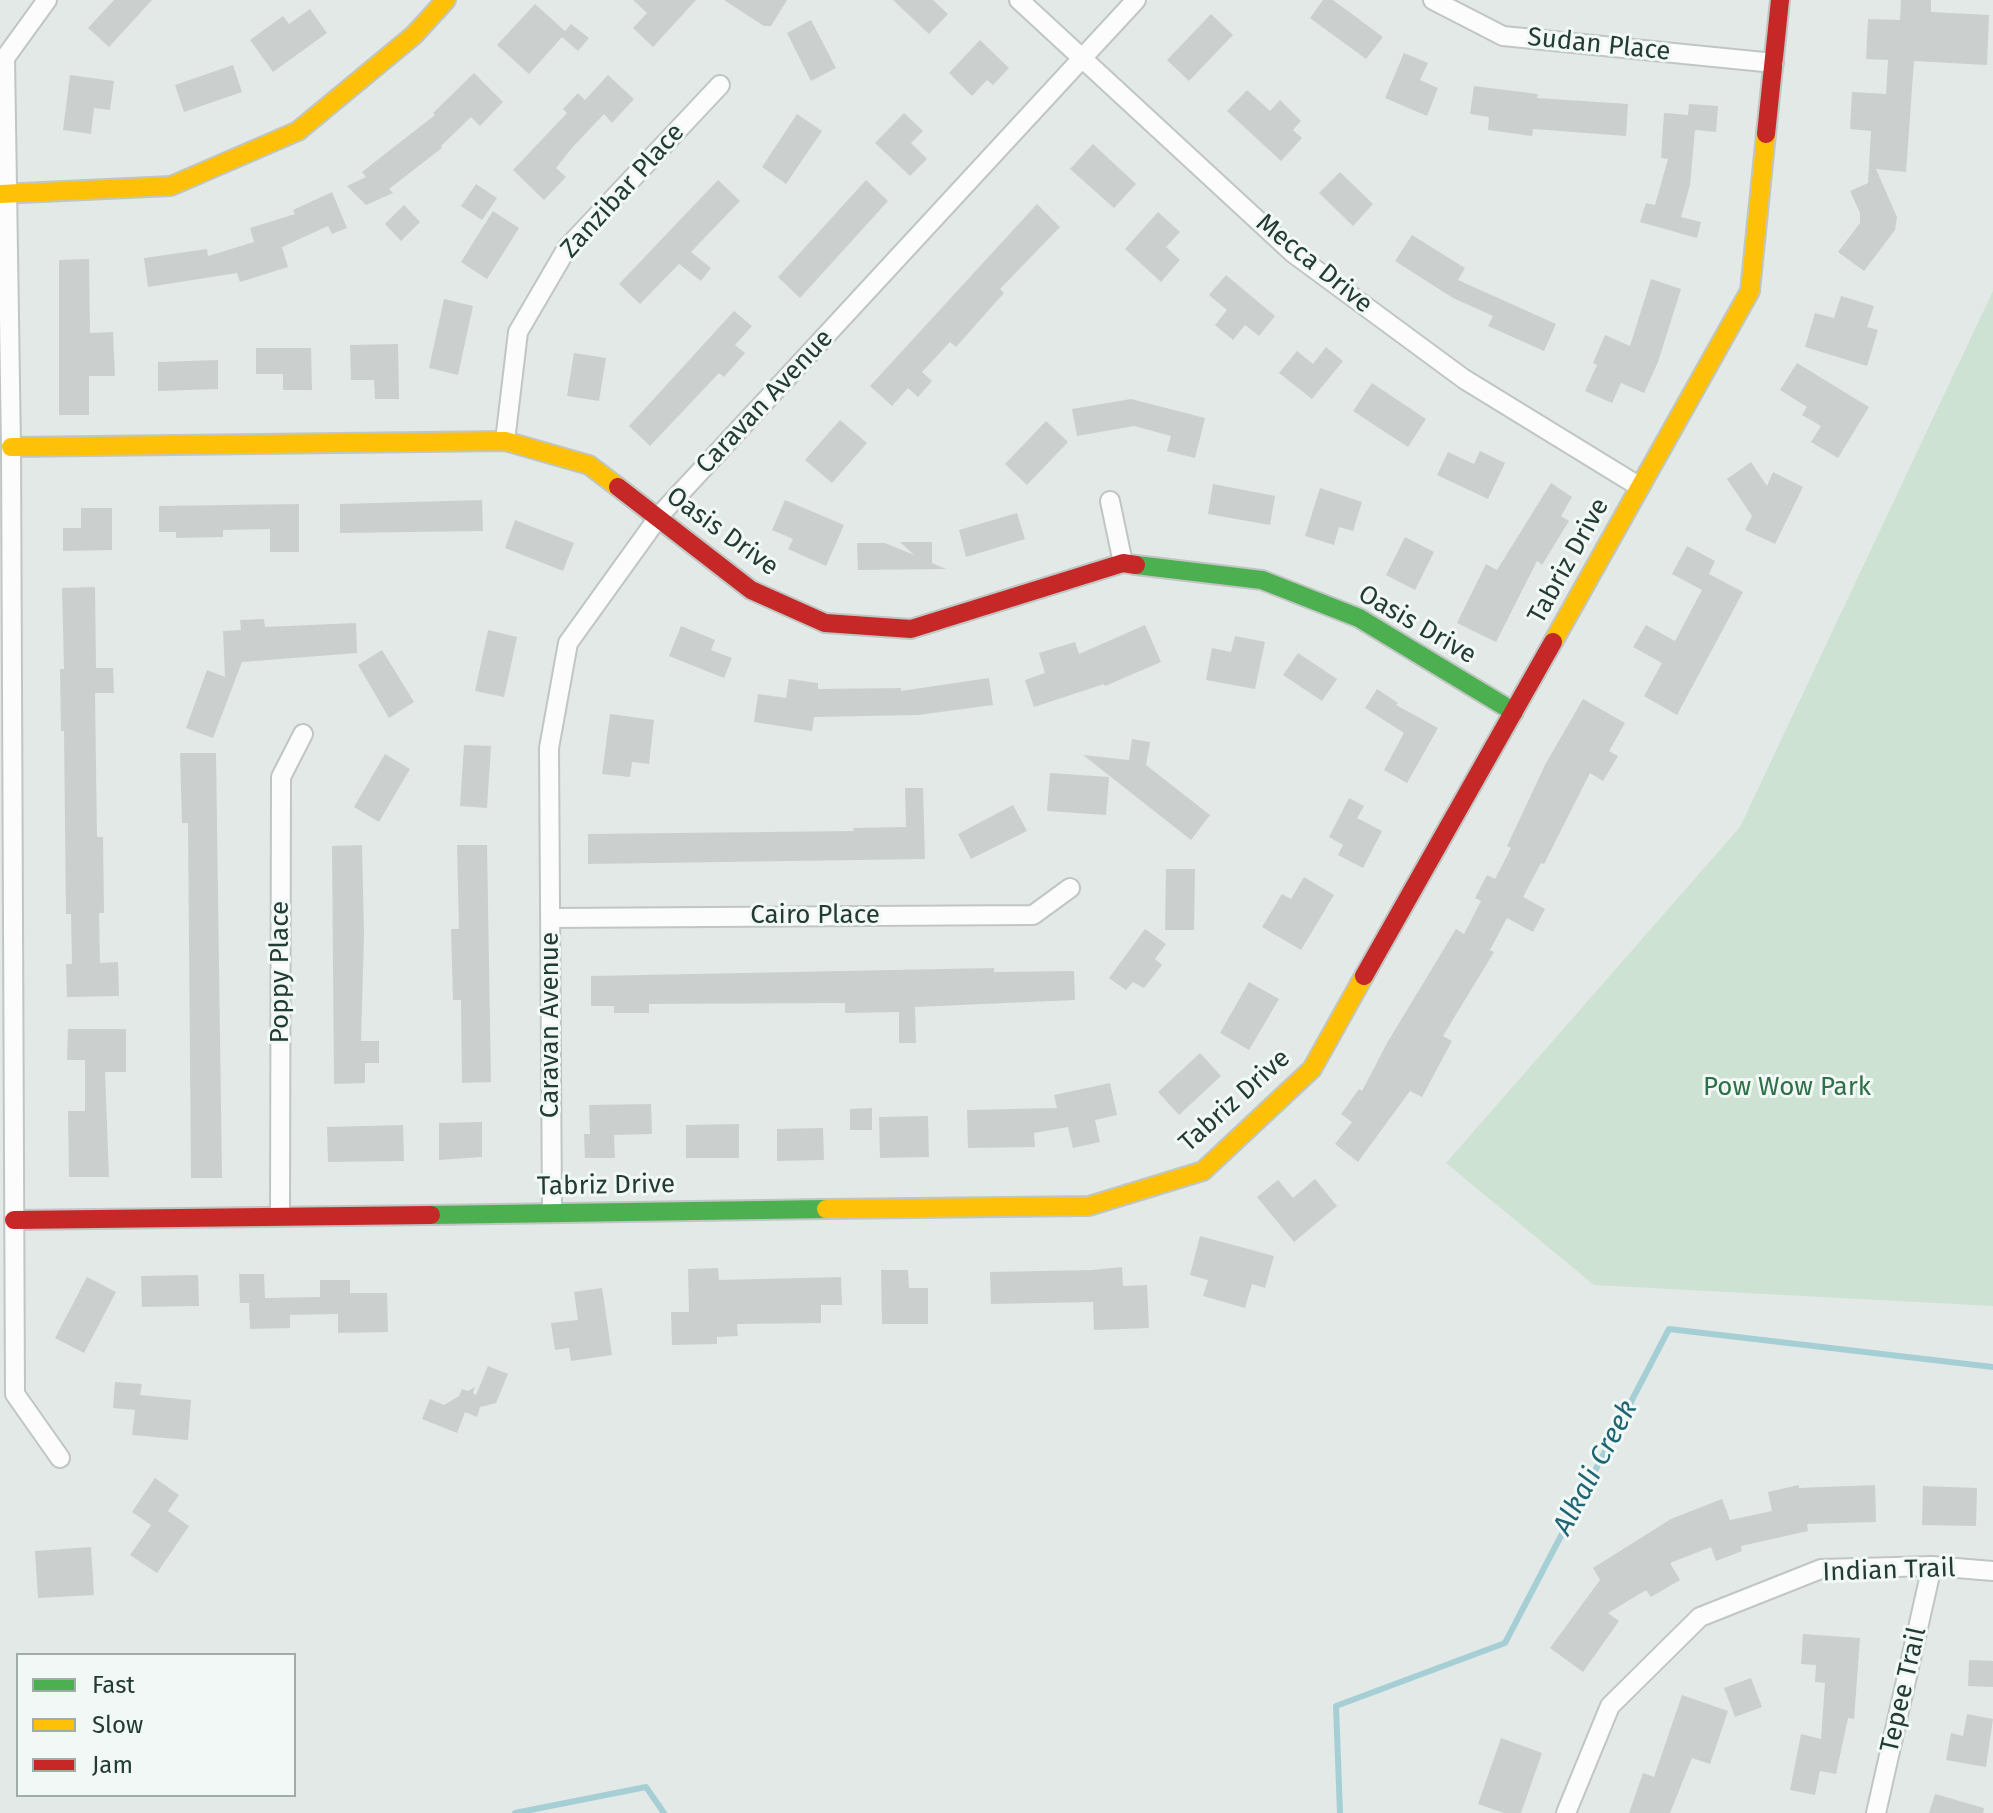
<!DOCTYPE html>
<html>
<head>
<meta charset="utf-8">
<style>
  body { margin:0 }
  #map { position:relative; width:1993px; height:1813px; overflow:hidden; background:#e3e9e6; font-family:"Fira Sans",sans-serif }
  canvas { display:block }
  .legend { position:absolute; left:16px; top:1653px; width:280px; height:144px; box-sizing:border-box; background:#f2f8f5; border:2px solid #9faca8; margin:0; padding:10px 14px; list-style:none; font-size:24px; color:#223b35 }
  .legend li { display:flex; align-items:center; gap:16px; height:40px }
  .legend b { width:40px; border:2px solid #9faca8 }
</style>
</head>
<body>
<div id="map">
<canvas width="1993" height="1813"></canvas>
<ul class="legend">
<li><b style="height:10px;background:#4caf50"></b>Fast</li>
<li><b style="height:10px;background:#ffc107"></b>Slow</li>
<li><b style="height:10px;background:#c62828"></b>Jam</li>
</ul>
</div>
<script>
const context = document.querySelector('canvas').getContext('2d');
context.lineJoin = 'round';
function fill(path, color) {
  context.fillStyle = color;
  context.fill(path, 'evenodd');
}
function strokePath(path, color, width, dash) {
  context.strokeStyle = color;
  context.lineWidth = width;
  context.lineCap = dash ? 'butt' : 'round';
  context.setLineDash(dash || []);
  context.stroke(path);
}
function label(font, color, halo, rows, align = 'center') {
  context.font = font + ' "Fira Sans",sans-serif';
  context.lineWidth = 6;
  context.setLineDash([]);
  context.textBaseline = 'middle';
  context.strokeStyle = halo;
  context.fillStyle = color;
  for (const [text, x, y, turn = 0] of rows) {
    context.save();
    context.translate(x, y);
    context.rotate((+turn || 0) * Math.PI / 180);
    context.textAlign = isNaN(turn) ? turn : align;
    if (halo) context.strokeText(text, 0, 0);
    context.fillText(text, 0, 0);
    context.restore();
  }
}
fill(new Path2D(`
  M1993 291V1306L1594 1285 1446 1163 1740 827Z`), '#cde2d3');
strokePath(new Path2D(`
  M515 1813 646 1787 664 1813
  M1340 1813 1336 1706 1505 1643 1669 1329 1993 1367`), '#a5cfd5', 6);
fill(new Path2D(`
  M114 0H152L109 47 88 28Z
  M633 0H696L653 47 633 28 647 13Z
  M724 0H787L771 26H764Z
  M893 0H933L948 14 929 34Z
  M1323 0H1333L1383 37 1366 59 1310 18Z
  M1901 0H1931V12L1989 15 1987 65 1914 61 1906 172 1876 169 1897 217 1895 230 1864 271 1838 252 1860 223V213L1850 191 1868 183 1871 131 1850 129 1852 92 1886 94 1888 60 1866 59 1868 19 1900 20Z
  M535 4 565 31 571 24 589 38 578 51 562 37 529 74 497 45Z
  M310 9 327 33 273 72 250 40 283 16 289 24Z
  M1211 14 1233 35 1189 81 1167 60Z
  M811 20 836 68 811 81 787 33Z
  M980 40 1009 68 993 85 987 80 972 96 949 73Z
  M1404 53 1428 63 1420 80 1438 88 1427 116 1385 98Z
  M233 65 242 92 184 112 175 85Z
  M474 73 503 102 480 126 471 117 441 146 442 148 389 189 393 193 366 205 347 186 366 177 362 172 435 115 433 113Z
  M70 75 114 81 110 110 94 108 91 134 63 130Z
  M608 75 634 99 612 123 604 114 571 149 556 168 566 177 544 200 513 170 567 113 563 109 578 93 585 100Z
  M1474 86 1538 94 1537 98 1628 104 1626 136 1533 129 1532 136 1488 130 1489 117 1470 114Z
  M1247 90 1270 111 1280 100 1301 121 1293 130 1302 138 1281 161 1227 111Z
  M1689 104 1718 106 1716 132 1695 130 1690 185 1681 217 1701 222 1697 238 1640 222 1646 203 1655 205 1668 159 1661 158 1664 113 1688 115Z
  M904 113 923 131 911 143 927 159 910 176 875 143Z
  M797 114 822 131 786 184 762 167Z
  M1093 144 1136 184 1114 208 1070 169Z
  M1340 172 1373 204 1353 226 1319 193Z
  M718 180 740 201 691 252 711 268 701 281 679 264 640 304 619 284Z
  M866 180 888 201 800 298 778 277Z
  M476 184 497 198 482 220 461 206Z
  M332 192 347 228 332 234 328 226 282 247 288 267 240 282 237 273 148 287 144 258 207 249 208 256 254 242 250 228 295 214 293 210Z
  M1037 204 1060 227 1000 289 1004 293 956 347 950 342 922 372 932 381 918 397 908 388 892 406 870 386Z
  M404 205 420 222 401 241 385 224Z
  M493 211 519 228 487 279 461 262Z
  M1158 212 1180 232 1166 247 1180 260 1161 282 1125 249Z
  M1412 235 1465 268 1458 280 1556 324 1544 351 1488 326 1493 316 1453 298 1395 261Z
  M89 259 90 333 113 332 115 376H89V415H59V260Z
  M1226 275 1275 316 1259 336 1245 325 1233 340 1215 325 1227 310 1209 295Z
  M1651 279 1681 289 1658 362 1644 393 1621 383 1612 403 1585 391 1597 365 1593 363 1605 335 1630 346Z
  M1841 296 1874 306 1867 327 1878 330 1867 366 1805 347 1815 313 1834 318Z
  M444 299 473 306 458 375 429 368Z
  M734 311 752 326 735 345 745 353 724 377 719 373 650 446 629 426Z
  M398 344 399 399H375L374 380H351L350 345Z
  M1326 347 1343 361 1312 399 1279 373 1297 351 1313 364Z
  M256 348H311L312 390H283V374H256Z
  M574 353 606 358 599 401 567 396Z
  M218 360V389L158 391V362Z
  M1797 363 1869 407 1838 458 1811 442 1821 426 1802 415 1807 407 1780 390Z
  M1372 383 1426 419 1408 447 1353 411Z
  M1131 399 1205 418 1195 458 1167 451 1171 436 1134 426 1077 436 1072 409Z
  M840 420 867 443 832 483 805 460Z
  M1046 421 1068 442 1027 485 1005 464Z
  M1480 451 1505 463 1488 499 1437 475 1448 452 1474 464Z
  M1751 462 1767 486 1773 472 1803 487 1775 544 1745 530 1752 516 1727 479Z
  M1551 483 1572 497 1561 516 1569 521 1542 565 1537 561 1496 642 1457 623 1486 564 1497 570Z
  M1213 484 1275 496 1270 525 1208 514Z
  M1320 488 1362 502 1353 531 1339 527 1334 545 1305 536Z
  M482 500 483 531 340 533V504Z
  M785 500 844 525 826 566 788 549 793 539 772 530Z
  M299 504V552H270V529L223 530V537L176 538V532H159V506Z
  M81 508H112V550L63 551V528H81Z
  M1017 513 1025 539 966 557 959 530Z
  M515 520 574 543 563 571 505 548Z
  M1405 537 1434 552 1415 590 1386 575Z
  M900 542H932V563L946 569 858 570 857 543H885L914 555Z
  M1687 546 1715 561 1709 574 1743 592 1677 715 1644 696 1662 663 1633 647 1646 625 1675 641 1702 590 1672 574Z
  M95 587 96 668H113L114 693H95L97 837H103L104 913H99L100 963 118 962 119 996 67 997 66 964H72L71 914H66L64 731H61L60 669H64L62 588Z
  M264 619 265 627 356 623 357 653 242 662 213 738 186 728 207 670 225 677 223 631 241 630 240 620Z
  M1145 625 1161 662 1105 686 1104 684 1034 707 1025 680 1045 673 1039 653 1075 642 1079 654Z
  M681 626 715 640 711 650 732 658 724 678 669 656Z
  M488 630 517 637 504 697 475 691Z
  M1235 636 1265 642 1255 689 1206 680 1212 648 1231 652Z
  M382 650 414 702 389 718 358 665Z
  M1298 653 1337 679 1322 701 1283 675Z
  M989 678 993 705 918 715 814 717 812 731 754 722 758 694 786 698 789 679 818 683V689L901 688V691Z
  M1377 689 1398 703 1396 705 1438 728 1407 783 1384 770 1404 733 1365 708Z
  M1583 699 1625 723 1609 751 1618 756 1603 781 1590 773 1544 864 1541 863 1523 897 1545 909 1533 932 1507 918 1490 950 1494 952 1443 1036 1452 1041 1422 1097 1410 1091 1358 1162 1335 1144 1352 1122 1341 1114 1359 1089 1362 1091 1387 1043 1456 929 1464 934 1481 901 1475 898 1487 875 1495 879 1511 848 1507 846 1546 763Z
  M610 714 654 720 649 764 632 762 630 777 602 774Z
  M1132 739 1150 742 1146 765 1210 815 1191 840 1083 755 1129 760Z
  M464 745 491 746 487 808 460 806Z
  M180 753H216L222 1178H191L188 823H182Z
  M385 754 410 769 379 822 354 807Z
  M1050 773 1109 777 1106 815 1047 811Z
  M905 788H923L925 859 588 864V834L854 831 853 828 906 827Z
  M1349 798 1364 806 1357 818 1382 831 1363 868 1338 855 1343 845 1329 837Z
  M1013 805 1027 831 971 859 958 834Z
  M362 845 364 934 361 1041H379V1063H365V1083L334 1084 332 846Z
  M457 845H487L491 1082 462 1083 461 1000H453L451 929H459Z
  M1166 869H1195L1194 930H1165Z
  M1304 877 1334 895 1301 950 1262 927 1282 894 1291 899Z
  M1145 929 1166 944 1155 959 1162 965 1144 988 1133 982 1126 990 1109 978Z
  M994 968V972L1074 971 1075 1000 915 1007 916 1043H899V1012L845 1013V1003L649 1004V1013H614V1006H591V976Z
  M1249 982 1279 999 1249 1050 1220 1033Z
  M68 1029H126V1072H105L109 1177H69L68 1111H85V1060H67Z
  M1200 1053 1221 1076 1179 1115 1158 1092Z
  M1110 1083 1117 1115 1095 1120 1100 1142 1073 1148 1068 1127 1034 1133 1035 1147 968 1148 967 1110 1057 1108 1054 1095Z
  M651 1104 652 1134 614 1135 615 1158H585L584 1134H590L589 1105Z
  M872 1108V1130H850V1109Z
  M928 1116 929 1157 880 1158 879 1117Z
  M482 1122V1157L439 1160V1123Z
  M739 1124V1158H686V1125Z
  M403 1125 404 1161 328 1162 327 1127Z
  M823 1128 824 1160 777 1161V1129Z
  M1315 1179 1337 1206 1294 1242 1257 1197 1278 1180 1293 1198Z
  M1200 1236 1274 1256 1265 1288 1252 1284 1245 1308 1203 1296 1208 1280 1190 1275Z
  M1122 1267 1123 1286 1147 1285 1149 1328 1094 1330 1093 1302 991 1304 990 1272 1091 1270Z
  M718 1268 719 1280 841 1277 842 1305H821V1323L737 1324 738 1336 717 1337V1344L672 1345 671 1312H689L688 1269Z
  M881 1270H908L909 1288H928V1324H882Z
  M239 1274H264L265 1298 320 1297V1280H350V1293H387L388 1332 338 1333V1314L290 1315V1328L250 1329 249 1303H240Z
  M198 1275 199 1306 142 1307 141 1276Z
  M87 1277 116 1292 84 1353 55 1338Z
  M602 1288 612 1355 571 1361 569 1348 555 1350 551 1323 578 1320 574 1292Z
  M488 1366 508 1374 496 1403 480 1407 477 1417 465 1412 457 1433 422 1419 430 1399 444 1405 459 1396 462 1389 468 1391 475 1387 473 1393 476 1395Z
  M115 1382 142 1384 140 1395 191 1400 188 1440 132 1435 135 1410 113 1408Z
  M155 1478 179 1495 168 1511 189 1526 157 1573 130 1555 151 1525 132 1512Z
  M1799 1485V1488L1875 1485 1876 1522 1807 1524 1808 1531 1741 1546 1742 1551 1716 1561 1711 1547 1670 1563 1680 1580 1651 1597 1646 1590 1608 1613 1619 1621 1583 1672 1550 1648 1600 1580 1593 1568 1671 1519 1722 1499 1730 1520 1772 1511 1768 1492Z
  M1923 1486 1977 1488 1976 1526 1922 1525Z
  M91 1547 94 1595 38 1598 35 1551Z
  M1803 1634 1860 1638 1854 1719 1848 1718 1836 1774 1820 1771 1815 1795 1790 1790 1801 1734 1821 1739 1825 1683 1815 1682 1816 1665 1801 1664Z
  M1969 1660 1993 1661V1687L1968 1686Z
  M1751 1678 1762 1707 1735 1717 1724 1688Z
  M1682 1695 1728 1711 1710 1764 1692 1758 1670 1813H1629L1643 1773 1654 1777Z
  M1967 1714 1993 1719 1986 1767 1946 1760 1951 1733 1963 1736Z
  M1501 1738 1542 1753 1521 1813H1504L1478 1804Z
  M1935 1794 1984 1808 1983 1813H1929Z`), '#cbd0ce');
const street = new Path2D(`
  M47 0 5 58 11 447 15 1394 60 1458
  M1019 0 1293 253 1464 379 1640 487
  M1433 0 1503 36 1774 63
  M505 441 518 332 567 248 720 85
  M1110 501 1123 563
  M550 918 1033 915 1070 888
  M552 1212 549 748 568 643 660 515 1136 0
  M280 1216 281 777 303 734
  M1566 1813 1610 1706 1700 1617 1821 1569 1932 1566 1993 1571
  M1876 1813 1932 1566`);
const fast = new Path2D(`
  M1136 565 1262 580 1359 618 1514 712
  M431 1215 826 1209`);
const slow = new Path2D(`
  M0 194 171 186 298 131 414 35 446 0
  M11 447 505 441 589 465 618 487
  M1553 642 1750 291 1766 134
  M826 1209 1089 1206 1203 1171 1312 1069 1364 976`);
const jam = new Path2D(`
  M1766 134 1780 0
  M618 487 751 590 825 623 911 629 1123 563 1136 565
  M1364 976 1553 642
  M14 1220 431 1215`);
strokePath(street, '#c0c6c3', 22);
strokePath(fast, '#bfc6c3', 22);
strokePath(slow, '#bfc6c3', 22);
strokePath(jam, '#bfc6c3', 22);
strokePath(street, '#fbfcfb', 18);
strokePath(fast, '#4caf50', 18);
strokePath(slow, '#ffc107', 18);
strokePath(jam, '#c62828', 18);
label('26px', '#223b35', '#f2f8f5', [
  ["Sudan Place",1599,45,6],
  ["Zanzibar Place",623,191,-48],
  ["Mecca Drive",1314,264,39],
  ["Caravan Avenue",765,402,-47],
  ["Oasis Drive",722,532,36],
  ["Tabriz Drive",1569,561,-61],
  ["Oasis Drive",1417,625,30],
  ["Cairo Place",815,916],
  ["Poppy Place",281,972,-90],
  ["Caravan Avenue",551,1025,-90],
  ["Tabriz Drive",1235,1101,-42],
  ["Tabriz Drive",606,1186,-1],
  ["Indian Trail",1889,1571,-2],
  ["Tepee Trail",1904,1690,-77]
]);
label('26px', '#2e7048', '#f2f8f5', [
  ["Pow Wow Park",1787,1088]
]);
label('italic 28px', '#1f6675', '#f2f8f5', [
  ["Alkali Creek",1596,1468,-62]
]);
</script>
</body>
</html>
